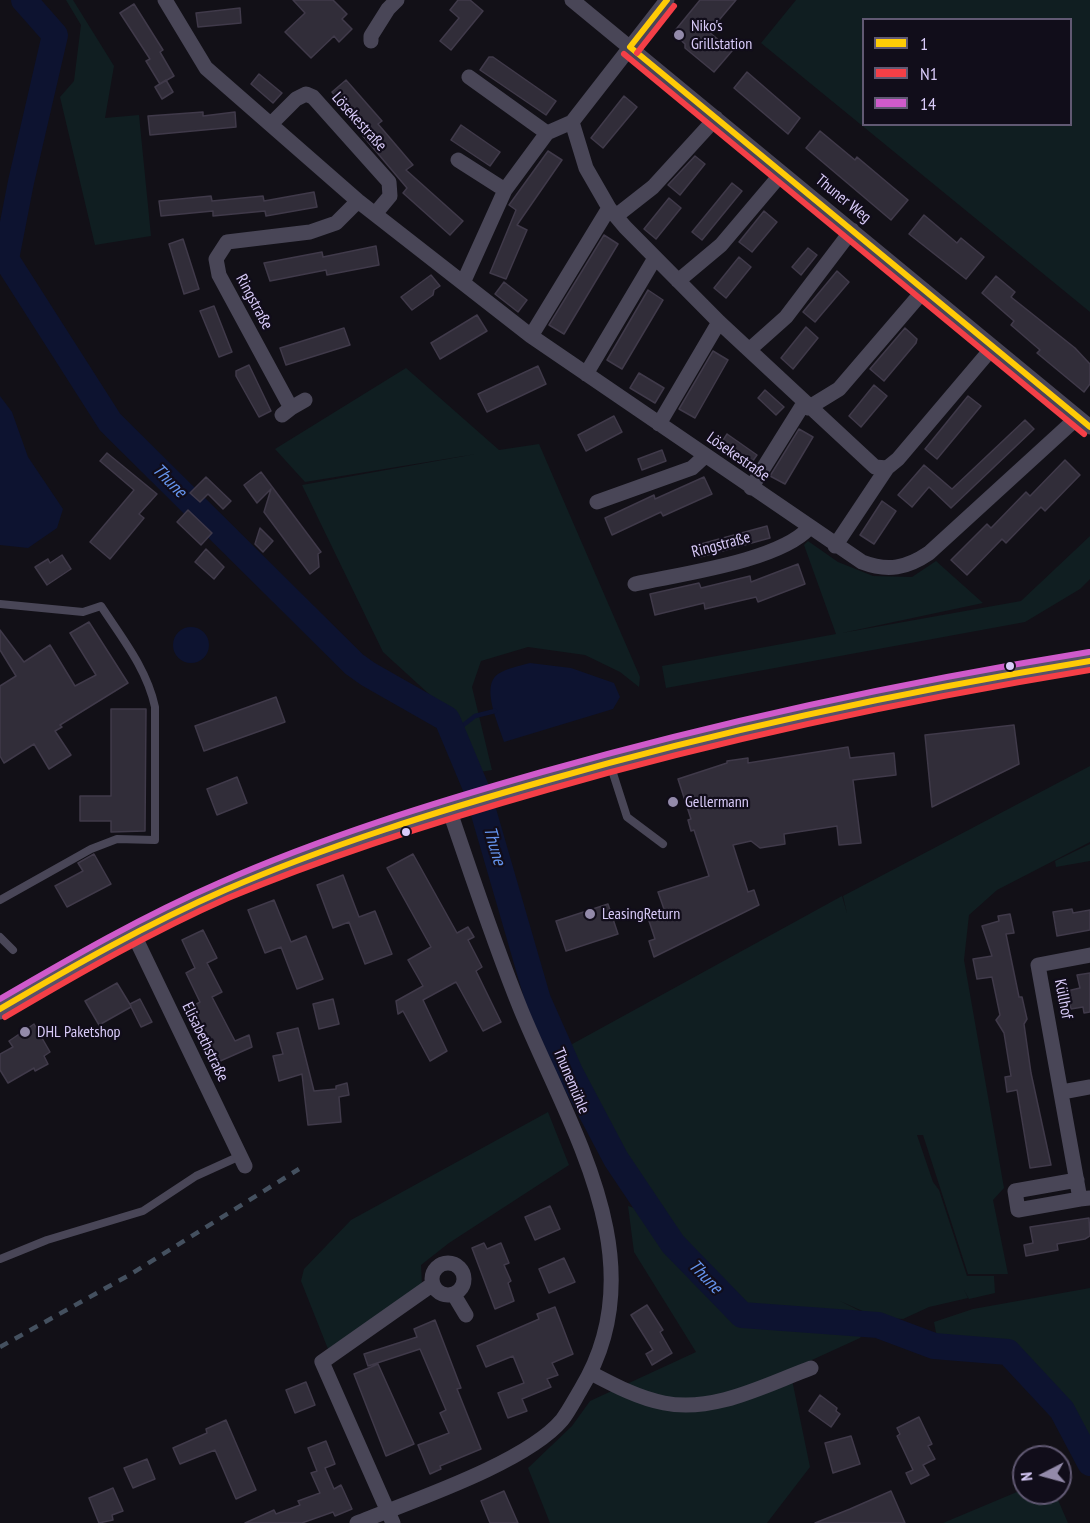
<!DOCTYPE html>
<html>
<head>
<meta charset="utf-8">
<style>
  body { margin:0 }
  #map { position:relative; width:1090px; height:1523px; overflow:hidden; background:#121017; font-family:"PT Sans Narrow",sans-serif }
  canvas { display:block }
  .legend { position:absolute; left:862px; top:18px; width:210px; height:108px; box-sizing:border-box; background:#110d1a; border:2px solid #615973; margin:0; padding:8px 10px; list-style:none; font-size:18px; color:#d9cbf9 }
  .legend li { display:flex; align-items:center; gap:12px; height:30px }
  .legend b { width:30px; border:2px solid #615973 }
  .north { position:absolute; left:1012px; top:1445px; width:60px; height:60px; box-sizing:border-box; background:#110d1a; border:2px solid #615973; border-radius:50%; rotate:264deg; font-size:16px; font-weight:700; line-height:24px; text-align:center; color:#d9cbf9 }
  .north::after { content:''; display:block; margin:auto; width:21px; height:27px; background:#938aaa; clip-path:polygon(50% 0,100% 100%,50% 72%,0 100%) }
</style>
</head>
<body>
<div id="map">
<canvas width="1090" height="1523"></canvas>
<ul class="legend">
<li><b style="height:8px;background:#ffcb06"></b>1</li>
<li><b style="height:8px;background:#f43f47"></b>N1</li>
<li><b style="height:8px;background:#cf5acb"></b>14</li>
</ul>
<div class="north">N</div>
</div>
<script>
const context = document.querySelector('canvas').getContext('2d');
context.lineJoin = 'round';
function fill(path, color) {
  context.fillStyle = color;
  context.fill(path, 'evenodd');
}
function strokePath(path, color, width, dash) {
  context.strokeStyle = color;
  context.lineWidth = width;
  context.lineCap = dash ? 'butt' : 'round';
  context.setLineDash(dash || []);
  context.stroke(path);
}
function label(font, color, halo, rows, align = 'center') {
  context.font = font + ' "PT Sans Narrow",sans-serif';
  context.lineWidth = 4.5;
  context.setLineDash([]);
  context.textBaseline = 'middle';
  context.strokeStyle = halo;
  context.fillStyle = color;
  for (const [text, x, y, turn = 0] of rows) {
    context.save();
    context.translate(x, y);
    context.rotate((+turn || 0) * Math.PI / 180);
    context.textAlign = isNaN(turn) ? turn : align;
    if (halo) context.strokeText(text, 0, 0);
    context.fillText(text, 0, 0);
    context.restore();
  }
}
fill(new Path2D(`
  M66 0H73L114 66 105 118 139 115 151 236 95 245 60 97 74 81 81 25Z
  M796 0H1090V312L761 43ZM864 20H1070V124H864Z
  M406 368 499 450 539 444 640 677 639 687 620 672 585 655 528 647 481 661 472 687 492 770 480 772 452 715 383 652 302 485 476 454 305 482 275 449Z
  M1090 536V579L1080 589 1025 622 666 688 662 666 836 634 804 545 808 541 838 562 873 576 912 577 936 561 983 603 842 633 1021 601Z
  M1090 766V842L997 890 969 915 964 960 1004 1188 993 1200 1008 1274H968L923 1135H917L933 1182 939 1190 967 1276H994L995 1293 969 1299 964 1290 968 1298 929 1307 903 1319 876 1317 840 1301 876 1319 860 1338 790 1370 810 1467 767 1523H550L528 1468 572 1426 590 1401 696 1352 634 1252 628 1206 661 1216 616 1146 565 1048 842 896 847 913 843 896Z
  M1090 844V861L1056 867 1055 861Z
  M548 1112 569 1165 449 1243 421 1265 422 1285 328 1349 301 1281 304 1269 351 1220Z
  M1090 1288V1444L1071 1406 1014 1346 937 1338 934 1322 973 1309Z
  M1024 1489V1493H1055L1068 1523H943Z`), '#101e21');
fill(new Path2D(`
  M0 396 12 412 28 457 63 509 57 528 28 548 0 545Z
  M173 645a18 18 0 1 1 36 0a18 18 0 1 1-36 0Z
  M530 663 571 668 614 683 620 697 613 709 504 742C499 725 480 686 498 674 507 668 519 666 530 663Z`), '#0d1330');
strokePath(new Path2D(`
  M453 733 475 716 495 711`), '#0d1330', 4.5);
strokePath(new Path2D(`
  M24 0 55 35 21 182 6 259 110 422 354 664 368 674 447 719 478 793 538 1000 570 1072 616 1159 673 1244 742 1315 878 1325 934 1346 1008 1352 1062 1410 1090 1463`), '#0d1330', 26);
const building = new Path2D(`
  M293 0H333L347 14 342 19 352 29 339 42 334 36 311 58 285 32 305 13Z
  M458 0H470L483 11 451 50 440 41 459 18 450 10Z
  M700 0H736L709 32 732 51 714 72 685 48V44L673 33Z
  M134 4 163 50 160 52 174 76 160 84 146 61 150 59 120 13Z
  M240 8 241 23 198 27 196 13Z
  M489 57H493L556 101 546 115 480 70Z
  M747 72 800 118 788 134 734 88Z
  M259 74 282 93 273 103 251 84Z
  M166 80 173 92 162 99 155 87Z
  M346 80 382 121 378 124 413 165 406 170 463 221 450 235 403 193 407 188 363 136 367 133 332 92Z
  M624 96 637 107 603 148 591 138Z
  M203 112V116L235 112 236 127 150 135 148 116Z
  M461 125 500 152 490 166 451 140Z
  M820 131 855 160 857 157 908 200 891 220 806 148Z
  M548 151 562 160 517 225 527 230 506 279 490 273 516 210 509 205Z
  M695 156 705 164 680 195 668 185Z
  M732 183 742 191 702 240 692 232Z
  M314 192 317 207 266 216 265 211 213 216V211L161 216 159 201 211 196 212 201 263 196 264 201Z
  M669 198 681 208 656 239 644 229Z
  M764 211 777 222 752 252 739 242Z
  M924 215 957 243 961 238 984 257 966 279 909 234Z
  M604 235 618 244 564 334 549 325Z
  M183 239 199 289 184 294 169 244Z
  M376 246 379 265 327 275 326 270 270 281 264 263 322 252 323 257Z
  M808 248 817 255 801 275 792 267Z
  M739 257 751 267 726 298 714 288Z
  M837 271 849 282 815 322 803 312Z
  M431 275 440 286 434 290 433 295 412 310 401 297Z
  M996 276 1015 292 1011 297 1075 348 1090 364V384L1084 392 1037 353 1040 350 1011 325 1014 321 982 293Z
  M504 282 527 300 518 312 495 294Z
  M648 290 663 300 622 369 607 360Z
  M214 306 232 352 219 357 200 311Z
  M477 315 487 331 440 359 431 343Z
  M806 327 818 338 793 369 781 358Z
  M344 328 350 345 286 365 280 348Z
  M905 328 917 339 916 343 884 381 870 369Z
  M713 351 728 360 695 418 679 409Z
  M249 365 271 411 259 417 236 376V371Z
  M538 366 546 384 487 412 478 394Z
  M639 373 664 388 655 403 630 388Z
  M874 385 887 396 861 427 849 416Z
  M765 390 784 407 776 415 758 398Z
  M968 396 981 406 937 459 925 449Z
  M614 416 622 432 586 451 578 435Z
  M1025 420 1034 429 951 508 929 487 912 507 898 495 924 465 952 489Z
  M799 429 813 437 785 484 770 476Z
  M727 434 757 455 747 469 718 448Z
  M662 450 666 461 642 470 638 459Z
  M107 453 157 494 139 514 144 518 110 559 90 542 134 490 100 461Z
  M1065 460 1080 475 1045 511 1041 507 1006 543 1002 539 967 575 951 560 987 524 991 528 1026 492 1030 496Z
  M261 472 321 552 318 554 319 567 310 574 264 512 271 489 257 503 244 485Z
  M206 477 231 501 223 509 208 494 200 502 190 493Z
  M704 477 712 494 663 516 661 512 612 535 605 518 654 495 655 499Z
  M882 501 896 511 874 544 860 535Z
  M188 510 212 533 201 545 177 522Z
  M767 526 770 538 700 557 697 545Z
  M260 528 273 541 263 552 255 544Z
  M206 549 224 567 214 579 195 562Z
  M62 555 71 569 47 585 35 567 48 559 50 563Z
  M798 564 805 584 758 602 756 597 705 609 704 603 655 615 650 594 699 583 701 588 750 576 751 582Z
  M89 622 128 683 60 725 62 727 55 731 71 755 49 769 34 744 4 763 0 756V686L16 676 0 650V630L24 662 50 645 75 686 96 675 70 633Z
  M276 697 285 722 204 751 195 726Z
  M111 709H146L145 831 111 832V821H80V796H111Z
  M1014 725 1019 764 932 807 925 735Z
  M848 747 850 758 894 753 896 775 853 780 861 843 839 845 837 826 784 834 785 844 760 848 751 841 733 845 748 892 754 890 759 905 654 957 649 941 655 939 648 918 665 912 658 892 709 876 694 830 691 831 688 820 691 819 678 779 727 763V761L748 758V763Z
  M237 777 247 803 217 815 207 789Z
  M94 854 111 884 67 907 55 886 83 871 78 863Z
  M413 854 457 933 468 927 474 937 468 940 482 967 476 971 501 1022 483 1031 456 982 423 1000 447 1051 430 1061 403 1011 398 1014 396 1001 423 986 408 960 431 947 387 868Z
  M343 875 359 917 375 911 392 954 365 964 349 922 333 928 317 885Z
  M274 900 291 942 306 936 323 979 297 989 281 947 265 953 248 910Z
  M608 904 618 934 566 951 556 921Z
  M1072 909 1073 913 1090 910V930L1057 936 1053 912Z
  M1010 914 1014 933 1006 934 1019 997H1022L1027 1019 1024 1024 1031 1073 1051 1165 1030 1168 1017 1090 1007 1092 1005 1077 1011 1076 1004 1033 996 1020 1000 1015 992 977 977 979 973 959 992 956 982 926 999 921 998 916Z
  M203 930 217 958 207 963 222 992 212 997 235 1041 249 1035 252 1047 218 1062 191 1007 200 1002 186 973 195 968 182 940Z
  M1090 973V1012L1084 1013 1083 1007 1071 1009 1067 991 1080 988 1077 975Z
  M117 983 131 1006 130 1004 140 999 152 1022 141 1027 131 1007 99 1025 85 1001Z
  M333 999 339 1024 319 1029 313 1004Z
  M34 1024 50 1052 44 1056 48 1064 35 1071 34 1068 8 1083 0 1070V1054L13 1047 9 1041Z
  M298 1028 314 1091 336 1089V1086L347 1083 349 1095 339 1097 341 1122 308 1125 302 1074 279 1081 273 1056 283 1054 277 1033Z
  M550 1206 560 1229 535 1240 525 1217Z
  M1089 1218 1090 1236 1085 1239 1057 1244 1058 1250 1026 1256 1024 1245 1033 1243 1030 1227Z
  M484 1243 487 1249 501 1243 509 1263 504 1265 511 1281 508 1283 514 1301 495 1309 472 1248Z
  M564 1258 575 1282 549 1293 539 1269Z
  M647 1305 663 1330 660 1332 672 1353 652 1365 646 1354 653 1350 631 1315Z
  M555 1307 573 1354 552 1363 558 1375 547 1379 551 1387 522 1399 527 1411 508 1418 498 1393 524 1383 513 1356 486 1367 477 1346 539 1319 537 1314Z
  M435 1320 461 1388 457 1389 481 1449 440 1466 441 1469 430 1474 418 1445 449 1433 440 1413 446 1410 420 1349 368 1366 364 1354 417 1337 414 1329Z
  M378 1364 414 1444 386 1456 354 1374Z
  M306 1382 315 1405 295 1413 286 1390Z
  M820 1395 837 1408 836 1411 840 1414 831 1427 809 1411Z
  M919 1417 932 1444 928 1446 935 1459 923 1465 929 1475 911 1484 906 1473 913 1470 897 1436 900 1434 897 1428Z
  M226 1420 256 1490 236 1499 215 1450 180 1464 173 1448 207 1433 206 1429Z
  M851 1436 860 1464 833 1473 825 1443Z
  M326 1441 335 1464 325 1468 334 1489 341 1485 352 1509 335 1516 333 1512 302 1523H245L274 1510 276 1514 300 1505 298 1501 320 1493 311 1473 317 1471 308 1448Z
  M147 1459 155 1479 133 1488 124 1468Z
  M113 1488 123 1511 112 1515 113 1520 99 1523 89 1498Z
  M504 1491 518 1523H490L481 1501Z
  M891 1491 905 1523H815L850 1509Z`);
fill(building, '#312d39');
strokePath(building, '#403a4a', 1.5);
strokePath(new Path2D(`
  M0 604 83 612 101 606C122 638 147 669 155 707V840L117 839 91 849 0 900
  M610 764 627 817 663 844
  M0 937 13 950
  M0 1259 47 1240 143 1211 196 1176 240 1156`), '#494657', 8);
strokePath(new Path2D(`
  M165 0 206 68 358 201 531 336 862 562C888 572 907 568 929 553L1078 417
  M572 0 1090 427
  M371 41V36L388 9 397 0
  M469 77 547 133
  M572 122 586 168 609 208 625 227 719 322 875 467 887 468 898 459 993 347
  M272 123 296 99 306 94 313 97 389 182 390 196 375 214
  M458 160 505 190
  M616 216 653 187 716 118
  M678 281 721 245 782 173
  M463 283 505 190 547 133 572 122 667 0
  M531 336 609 208
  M749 350 786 317 852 230
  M586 374 655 258
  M291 408 305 400
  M808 408 839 389 924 290
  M282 415 291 408 219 275 216 259 227 242 310 232 336 223 358 201
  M659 424 719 322
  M751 488 804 403
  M597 502 692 468 705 456
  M835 546 887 468
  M635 584C680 574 779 561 809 528
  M133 933 245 1166
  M1090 955 1038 965 1080 1199 1090 1198
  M1062 1092 1090 1087
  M1077 1180 1015 1191 1018 1210 1080 1199
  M432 1279a16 16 0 1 1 32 0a16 16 0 1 1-32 0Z
  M454 1295 466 1315
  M591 1373C614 1385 638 1398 664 1403 714 1413 765 1385 811 1368
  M357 1523C411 1501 526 1463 562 1420 569 1411 575 1399 581 1389 658 1263 570 1129 521 1010 494 944 472 876 449 809
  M393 1523 322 1362 433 1284`), '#494657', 15);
strokePath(new Path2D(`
  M0 1009C60 974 120 938 183 909 291 858 405 822 520 788 708 733 897 691 1090 661`), '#585269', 21);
strokePath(new Path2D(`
  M0 1347 131 1274 299 1169`), '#44505f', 4.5, [9, 8]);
strokePath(new Path2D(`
  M667 0 630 47 1090 427
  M0 1009C73 966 147 924 225 890 329 845 438 811 548 780 726 729 907 691 1090 661`), '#ffcb06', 6);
strokePath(new Path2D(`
  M637 53 674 6
  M624 54 1084 434
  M5 1017C78 974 151 932 228 898 333 854 441 820 550 789 728 738 908 700 1090 670`), '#f43f47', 6);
strokePath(new Path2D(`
  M0 999C72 957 143 916 219 883 323 837 433 803 542 772 722 721 904 682 1089 652`), '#cf5acb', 6);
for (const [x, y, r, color] of [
  [679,35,6,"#938aaa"],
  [1010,666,5,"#d9cbf9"],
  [673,802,6,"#938aaa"],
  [406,832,5,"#d9cbf9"],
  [590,914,6,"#938aaa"],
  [25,1032,6,"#938aaa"]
]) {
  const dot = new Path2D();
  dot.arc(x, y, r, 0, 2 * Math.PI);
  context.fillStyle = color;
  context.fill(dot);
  strokePath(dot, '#110d1a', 2);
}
label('16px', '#d9cbf9', '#110d1a', [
  ["Niko's",691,26],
  ["Grillstation",691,44],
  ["Gellermann",685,802],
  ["LeasingReturn",602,914],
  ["DHL Paketshop",37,1032]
], 'left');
label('16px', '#d9cbf9', '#110d1a', [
  ["Lösekestraße",359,122,48],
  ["Thuner Weg",843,199,39],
  ["Ringstraße",254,302,62],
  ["Lösekestraße",738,457,35],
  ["Ringstraße",721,545,-15],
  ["Küllhof",1063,999,79],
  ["Elisabethstraße",205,1042,64],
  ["Thunemühle",571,1081,67]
]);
label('italic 18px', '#6594ed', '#110d1a', [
  ["Thune",169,481,45],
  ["Thune",494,846,74],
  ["Thune",705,1277,46]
]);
</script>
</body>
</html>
